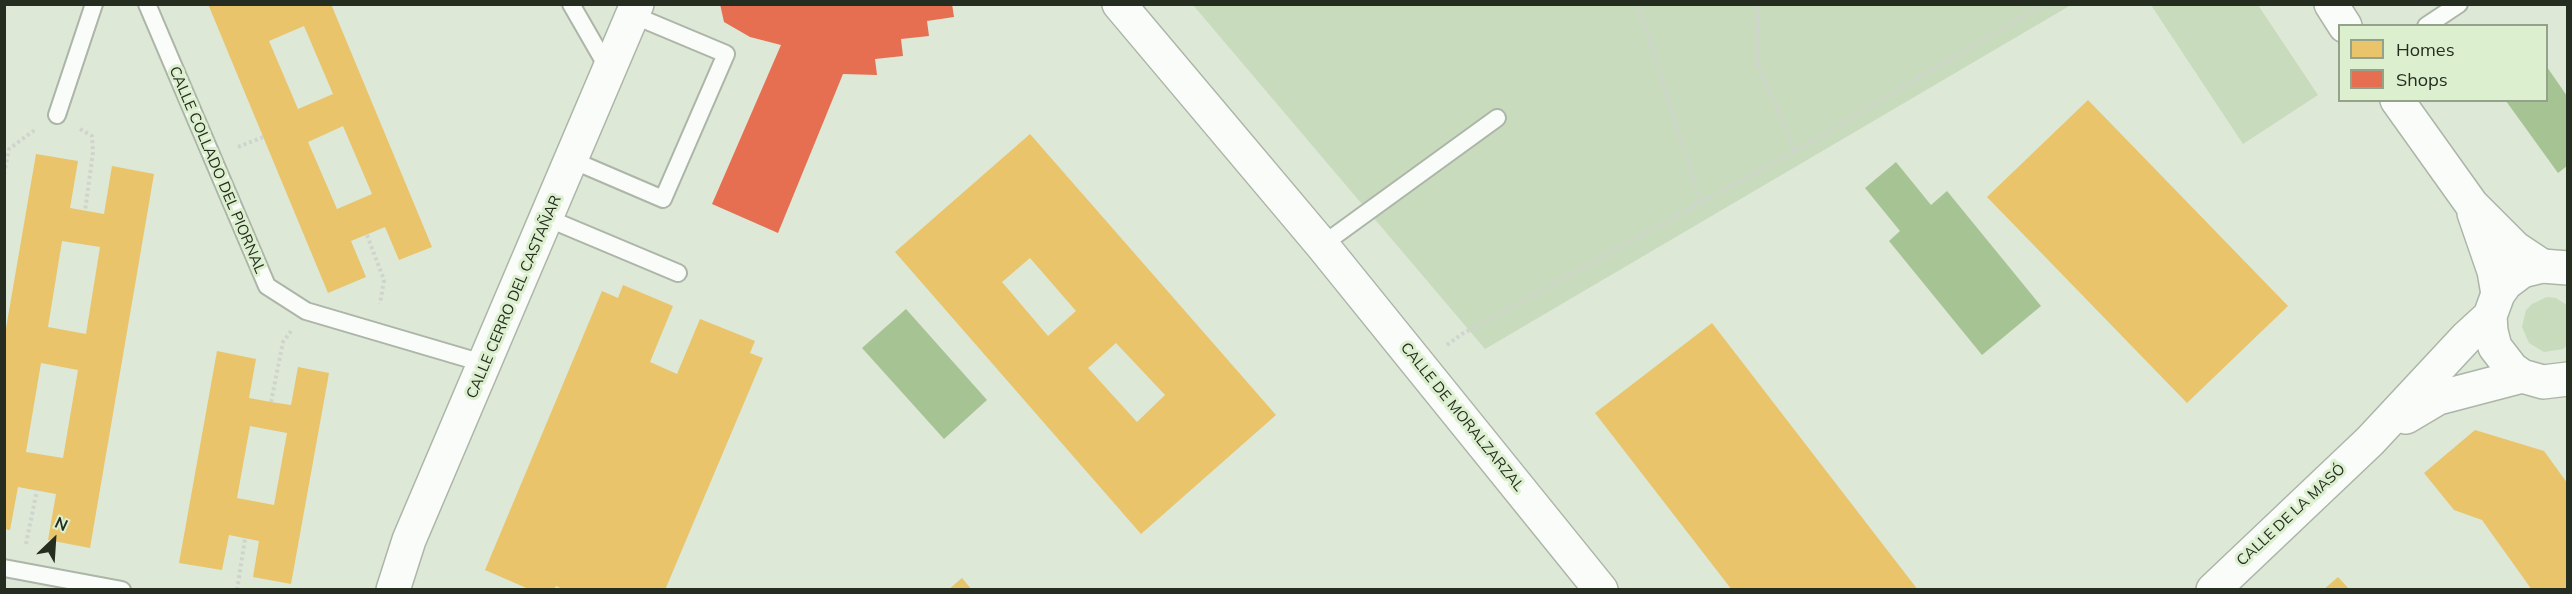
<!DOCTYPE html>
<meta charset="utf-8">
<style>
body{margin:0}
#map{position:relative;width:2572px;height:594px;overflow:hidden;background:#dde8d7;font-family:Mulish,sans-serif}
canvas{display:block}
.frame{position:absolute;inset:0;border:6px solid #252c20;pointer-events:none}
.legend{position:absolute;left:2338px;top:24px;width:210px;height:78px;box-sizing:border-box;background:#dcf0cf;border:2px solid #93a289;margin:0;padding:8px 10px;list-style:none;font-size:18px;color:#252c20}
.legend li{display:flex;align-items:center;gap:12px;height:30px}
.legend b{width:30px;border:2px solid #93a289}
.north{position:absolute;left:24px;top:510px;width:60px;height:60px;-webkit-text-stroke:4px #dcf0cf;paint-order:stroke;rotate:25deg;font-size:16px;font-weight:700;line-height:24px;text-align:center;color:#252c20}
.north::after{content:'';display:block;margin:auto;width:21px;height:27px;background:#252c20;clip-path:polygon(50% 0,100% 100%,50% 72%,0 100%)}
</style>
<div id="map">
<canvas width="2572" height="594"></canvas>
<div class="frame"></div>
<ul class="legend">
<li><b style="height:16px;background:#e9c46a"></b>Homes</li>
<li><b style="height:16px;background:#e76f51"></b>Shops</li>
</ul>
<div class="north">N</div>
</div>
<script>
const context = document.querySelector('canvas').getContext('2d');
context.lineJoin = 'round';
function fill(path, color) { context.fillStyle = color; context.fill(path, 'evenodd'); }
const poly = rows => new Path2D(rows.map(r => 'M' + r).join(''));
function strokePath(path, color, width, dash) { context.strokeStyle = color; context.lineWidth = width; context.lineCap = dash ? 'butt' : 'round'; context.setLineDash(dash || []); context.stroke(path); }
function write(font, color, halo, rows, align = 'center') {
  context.font = font + ' Mulish,sans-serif'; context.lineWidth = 6; context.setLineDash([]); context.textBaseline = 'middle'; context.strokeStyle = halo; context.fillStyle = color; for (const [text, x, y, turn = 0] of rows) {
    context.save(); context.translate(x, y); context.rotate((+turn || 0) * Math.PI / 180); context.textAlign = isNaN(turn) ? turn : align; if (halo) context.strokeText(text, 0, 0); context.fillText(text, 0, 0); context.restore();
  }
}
fill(poly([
 [1193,5,2071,5,1485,349],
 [2151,5,2258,5,2318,95,2243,144],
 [2547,297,2556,298,2567,305,2567,345,2563,349,2544,352,2529,343,2522,327,2526,310,2532,304]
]), '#c8dbbd');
fill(poly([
 [2547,67,2567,96,2567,166,2558,173,2506,101,2546,100],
 [1896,162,1931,205,1947,191,2041,306,1982,355,1889,241,1900,231,1865,188],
 [906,309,987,400,944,439,862,348]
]), '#a6c393');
fill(poly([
 [208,4,331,4,432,247,399,260,385,227,351,241,366,277,328,293],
 [304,26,333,94,298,109,269,41],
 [343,126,372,194,337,209,308,142],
 [2088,100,2288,306,2187,403,1987,197],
 [1030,134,1276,415,1141,534,895,252],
 [1030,258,1076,311,1048,336,1002,282],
 [1116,343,1165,395,1137,422,1088,368],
 [36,154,78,161,70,208,104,214,112,166,154,174,90,548,48,540,56,494,18,487,10,530,4,529,4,340],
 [62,241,100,247,86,334,48,327],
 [41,363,78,370,63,458,26,452],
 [623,285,673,306,650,362,677,374,700,319,755,341,750,353,763,358,665,590,565,590,556,586,554,590,531,590,485,570,602,291,618,298],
 [1712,323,1918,590,1732,590,1595,413],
 [217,351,256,359,249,398,271,402,291,405,298,367,329,373,291,584,253,577,259,541,229,535,222,570,179,563],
 [250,426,287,433,274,505,237,498],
 [2475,430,2544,451,2568,484,2568,590,2532,590,2482,520,2454,510,2424,473],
 [2338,577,2350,590,2323,590],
 [962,578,972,590,948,590]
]), '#e9c46a');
fill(poly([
 [720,4,952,4,954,17,927,21,929,36,901,39,903,56,875,59,877,75,843,74,778,233,712,204,781,45,750,37,724,22]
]), '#e76f51');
const service = poly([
 [147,4,267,286,306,311,486,364],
 [571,4,609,70],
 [2426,26,2459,4],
 [57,115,94,4],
 [572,160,663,199,726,54,633,15],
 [547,218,678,273],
 [1322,245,1497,118],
 [4,568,122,590]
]);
const minor = poly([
 [1119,4,1322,245,1601,590],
 [2331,4,2345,26],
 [2397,100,2472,205,2515,248,2542,266],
 [2474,213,2494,271,2498,294],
 [393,590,409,540,637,4]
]);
const tertiary = poly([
 [2568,268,2542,266,2522,271,2506,283,2498,294,2490,316,2491,331,2495,347,2512,369,2522,376,2543,382,2568,379],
 [2406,417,2438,398,2522,376],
 [2213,590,2370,441,2466,338,2490,316]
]);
strokePath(service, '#acb5a7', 20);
strokePath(minor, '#acb5a7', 36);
strokePath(tertiary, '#acb5a7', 36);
strokePath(poly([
 [1638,4,1701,204],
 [1758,4,1758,65,1795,151],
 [80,129,92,136,93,152,85,211],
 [238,147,263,137],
 [4,174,9,149,36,129],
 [367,235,384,280,380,304],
 [1447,345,1462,334,1795,151,2044,4],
 [271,402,283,342,291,331],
 [26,544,37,490],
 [237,590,245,539]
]), '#d0d4ce', 4, [3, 3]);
strokePath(service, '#fafcf9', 16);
strokePath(minor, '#fafcf9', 33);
strokePath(tertiary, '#fafcf9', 33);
write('15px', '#252c20', '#dcf0cf', [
 ["CALLE COLLADO DEL PIORNAL",217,170,67],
 ["CALLE CERRO DEL CASTAÑAR",514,297,-67],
 ["CALLE DE MORALZARZAL",1462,417,51],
 ["CALLE DE LA MASÓ",2291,515,-43]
]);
</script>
